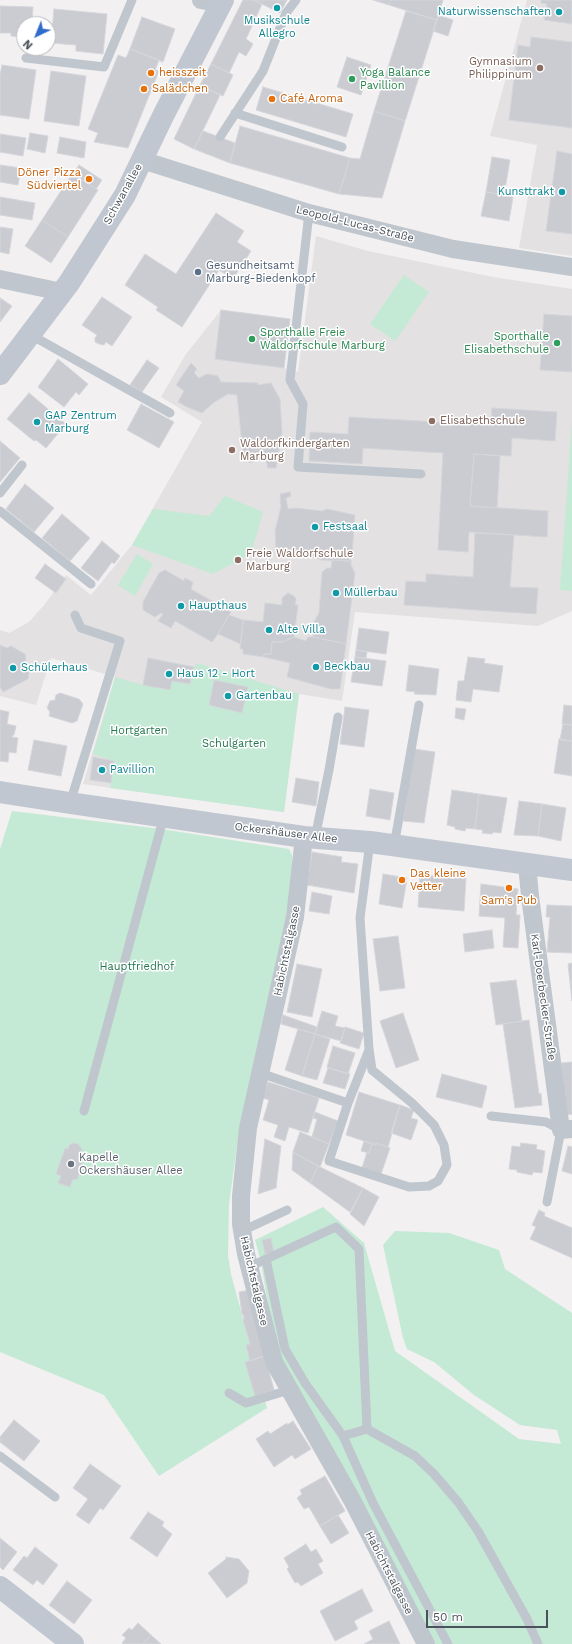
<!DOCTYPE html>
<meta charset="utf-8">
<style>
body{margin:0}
#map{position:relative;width:572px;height:1644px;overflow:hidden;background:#f2f0f0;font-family:"Work Sans",sans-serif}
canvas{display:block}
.north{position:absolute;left:16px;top:16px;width:40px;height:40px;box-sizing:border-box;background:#fff;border:1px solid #b7babd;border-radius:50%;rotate:223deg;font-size:11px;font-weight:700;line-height:16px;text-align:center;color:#4a525b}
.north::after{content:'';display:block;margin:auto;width:14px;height:18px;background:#2f6bcd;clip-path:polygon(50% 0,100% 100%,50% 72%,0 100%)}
.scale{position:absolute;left:426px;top:1610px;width:122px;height:18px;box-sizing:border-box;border:2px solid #4a525b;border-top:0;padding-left:5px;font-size:12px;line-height:14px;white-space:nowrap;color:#4a525b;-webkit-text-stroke:3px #fff;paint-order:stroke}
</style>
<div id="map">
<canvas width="572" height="1644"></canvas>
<div class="north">N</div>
<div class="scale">50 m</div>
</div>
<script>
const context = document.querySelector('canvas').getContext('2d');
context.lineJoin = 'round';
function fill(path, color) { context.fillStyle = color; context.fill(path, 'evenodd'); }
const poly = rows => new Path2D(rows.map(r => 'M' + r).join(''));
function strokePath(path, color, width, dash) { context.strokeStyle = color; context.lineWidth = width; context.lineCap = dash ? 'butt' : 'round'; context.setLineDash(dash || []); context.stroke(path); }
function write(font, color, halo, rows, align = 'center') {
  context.font = font + ' "Work Sans",sans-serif'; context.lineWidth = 3; context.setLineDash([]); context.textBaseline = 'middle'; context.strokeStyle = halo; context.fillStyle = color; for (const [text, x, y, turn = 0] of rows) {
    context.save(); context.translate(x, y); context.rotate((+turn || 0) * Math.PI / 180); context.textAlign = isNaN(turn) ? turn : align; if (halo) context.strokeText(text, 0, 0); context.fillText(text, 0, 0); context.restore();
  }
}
fill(poly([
 [527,0,572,0,572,256,519,248,537,145,490,136],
 [316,236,368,251,493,277,572,289,572,611,538,626,355,612,342,701,299,694,284,812,83,784,115,677,51,658,36,705,0,696,0,630,9,633,29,622,45,604,66,575,91,595,132,545,202,422,161,397,186,354,221,310,290,319,284,368,298,372]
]), '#e3e1e1');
fill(poly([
 [404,275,429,292,395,341,370,324],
 [572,419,572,591,560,590],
 [225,496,263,512,251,554,213,574,132,545,153,509,209,516],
 [137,554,153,564,135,596,118,585],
 [197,663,299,694,284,812,110,788,114,761,93,754,115,677,143,685,170,690,172,681,190,684,194,667],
 [12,811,161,829,289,849,292,855,294,884,240,1125,229,1204,228,1256,231,1274,267,1408,159,1476,104,1395,0,1352,0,849],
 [323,1207,364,1243,395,1351,519,1439,561,1444,557,1430,520,1425,474,1395,434,1362,407,1349,403,1338,383,1245,395,1231,449,1233,499,1250,505,1269,572,1313,572,1644,435,1644,348,1476,277,1359,261,1262,255,1240]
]), '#c4ead5');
const building = poly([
 [243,0,254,0,262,4,246,39,253,44,246,56,239,52,229,73,211,64,243,0],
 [254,0,287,0,280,13,254,0],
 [373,0,391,0,389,5,373,0],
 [391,0,443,0,437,20,389,5,391,0],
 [541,0,572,0,572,24,544,20,547,4,541,3,541,0],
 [0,6,33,7,32,24,24,24,23,37,11,36,11,33,0,33,0,6],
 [54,9,107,14,103,54,76,51,76,45,51,43,54,9],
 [406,11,437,20,405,121,374,111,406,11],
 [438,15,453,20,448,36,433,31,438,15],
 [142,17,175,29,163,62,130,49,142,17],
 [531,37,572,42,572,128,509,120,518,45,530,47,531,37],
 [130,49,159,60,155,70,159,71,128,148,94,142,98,133,88,129,118,55,126,58,130,49],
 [347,57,371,65,361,95,337,87,347,57],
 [211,64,233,75,223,96,200,85,211,64],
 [2,65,36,70,29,119,0,115,0,75,2,65],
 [51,71,86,76,79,126,44,121,51,71],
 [200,85,220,95,194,149,174,139,200,85],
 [263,87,353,114,346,137,256,110,263,87],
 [374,111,405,121,382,198,339,194,350,158,360,159,374,111],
 [240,126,350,158,339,194,230,163,240,126],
 [203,131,235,143,230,163,194,149,203,131],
 [30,133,48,136,45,153,27,149,30,133],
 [0,134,26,138,23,156,0,152,0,134],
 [60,137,86,142,84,158,57,153,60,137],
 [557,151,572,154,572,234,546,231,557,151],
 [492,157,510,160,504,195,486,192,492,157],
 [0,165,21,168,18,185,0,182,0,165],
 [79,165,102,180,96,189,73,174,79,165],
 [72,174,98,190,68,237,42,220,72,174],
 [486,192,513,197,509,221,481,216,486,192],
 [0,197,35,203,32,220,0,215,0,197],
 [216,213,244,231,237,242,251,251,233,279,219,270,182,327,156,310,158,307,125,285,145,254,176,274,216,213],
 [42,220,68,237,51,263,25,246,42,220],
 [0,227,13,229,9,254,0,252,0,227],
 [102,297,132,317,112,346,106,342,104,345,99,344,95,342,95,338,97,335,82,325,102,297],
 [0,298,12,306,0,322,0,298],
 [221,310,290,319,284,368,215,359,221,310],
 [544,314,572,316,572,372,540,370,544,314],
 [58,359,88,384,79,395,76,392,64,407,38,387,58,359],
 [147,360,159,368,142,392,130,385,147,360],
 [191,363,197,369,194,373,199,378,207,374,218,376,221,382,258,383,258,385,271,383,280,399,282,433,276,468,268,468,265,457,250,463,243,454,237,395,228,394,213,403,202,413,187,407,178,402,184,391,176,385,191,363],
 [29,393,66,424,46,448,36,440,34,441,7,419,29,393],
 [141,404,174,422,159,448,127,430,141,404],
 [492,408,557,412,555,441,512,438,511,456,474,454,470,506,548,511,547,537,469,532,468,552,438,550,443,453,363,448,362,464,309,461,310,432,348,434,349,417,491,425,492,408],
 [0,441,20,458,0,482,0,441],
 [474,454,500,456,497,508,470,506,474,454],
 [25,484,54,508,34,532,6,509,25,484],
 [290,492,291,496,286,498,288,509,296,508,322,511,327,509,355,515,352,554,349,561,321,560,314,557,290,554,283,551,282,554,276,552,275,531,281,507,280,494,290,492],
 [62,514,90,538,70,561,42,538,62,514],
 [475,533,514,535,510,587,538,588,536,614,404,605,406,581,426,582,426,574,473,577,475,533],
 [102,541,120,556,114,564,112,562,98,581,81,568,102,541],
 [350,559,351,560,351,565,355,573,346,644,313,637,313,624,319,613,322,572,327,568,331,568,332,560,349,561,350,559],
 [45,564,66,579,56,593,35,578,45,564],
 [165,570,184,581,185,578,193,582,191,589,231,612,218,634,212,642,175,621,171,628,158,621,163,614,161,613,155,617,143,610,143,602,159,573,165,570],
 [288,593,294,596,296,599,295,605,298,605,294,637,282,642,272,642,271,654,264,654,264,657,243,654,243,649,240,649,243,620,263,622,265,603,282,605,282,598,288,593],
 [229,615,243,620,241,644,218,634,229,615],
 [359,628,389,632,386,654,356,650,359,628],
 [294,637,306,641,308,637,313,637,346,644,340,689,331,689,287,677,290,663,264,657,264,654,271,654,272,642,282,642,294,637],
 [0,645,7,648,11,646,25,654,26,660,24,664,29,672,28,679,3,692,0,687,0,645],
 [356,650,367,652,366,658,355,657,356,650],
 [355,657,386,661,382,686,351,682,355,657],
 [468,657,485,659,484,663,503,666,499,692,473,689,471,702,456,700,458,681,464,681,468,657],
 [148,658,194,667,190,684,172,681,170,690,143,685,148,658],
 [409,665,439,669,436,695,414,694,415,692,406,691,409,665],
 [214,680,248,687,242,713,209,705,214,680],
 [60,693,79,699,83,704,77,721,72,723,49,716,50,712,47,708,50,701,55,700,56,695,60,693],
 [564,705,572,706,572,725,562,724,564,705],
 [345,707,369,710,364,747,340,744,345,707],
 [456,708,466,709,464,720,455,718,456,708],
 [0,710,9,712,7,724,16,726,14,735,13,735,12,737,18,738,16,753,9,752,8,762,0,761,0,710],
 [563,724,572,725,572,741,560,740,563,724],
 [559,739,572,741,572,776,554,773,559,739],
 [34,740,67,746,61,776,28,770,34,740],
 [414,749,435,752,424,823,403,821,414,749],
 [93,757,114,761,111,783,90,780,93,757],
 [296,778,319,782,316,806,292,802,296,778],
 [370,789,394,793,390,820,366,816,370,789],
 [452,790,479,794,475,829,466,828,465,831,455,829,455,827,447,825,452,790],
 [479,794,507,798,501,833,493,832,492,834,482,833,483,830,475,829,479,794],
 [519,801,542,804,538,836,514,835,519,801],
 [542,804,566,808,561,841,538,836,542,804],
 [312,852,342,857,341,862,358,864,354,893,307,885,312,852],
 [383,874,407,878,402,908,379,904,383,874],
 [420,875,466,878,464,911,418,907,420,875],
 [481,884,518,889,516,915,520,915,518,948,503,947,505,918,479,916,481,884],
 [312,892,332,896,329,914,309,911,312,892],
 [547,905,572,906,572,953,547,952,550,917,546,917,547,905],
 [492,930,494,948,465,952,463,934,492,930],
 [398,936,405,988,380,991,373,939,398,936],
 [572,963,572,1001,568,964,572,963],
 [297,964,322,969,312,1017,287,1012,297,964],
 [516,980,522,1021,496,1025,490,983,516,980],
 [322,1011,338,1016,335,1026,345,1028,341,1041,315,1034,322,1011],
 [403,1013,419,1060,396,1068,380,1021,403,1013],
 [283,1015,317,1027,315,1034,281,1024,283,1015],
 [529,1020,539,1094,541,1093,542,1105,515,1108,503,1024,529,1020],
 [345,1027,364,1033,359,1049,340,1043,345,1027],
 [298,1029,315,1034,302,1076,285,1070,298,1029],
 [315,1034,330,1039,317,1080,302,1076,315,1034],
 [333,1046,355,1053,348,1074,327,1067,333,1046],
 [572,1062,572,1114,567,1115,561,1063,572,1062],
 [328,1068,350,1074,345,1089,323,1083,328,1068],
 [442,1074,487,1086,482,1108,436,1097,442,1074],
 [268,1082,319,1098,308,1133,289,1127,285,1141,274,1137,278,1125,263,1120,269,1100,263,1098,268,1082],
 [359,1092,400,1105,388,1147,376,1143,376,1145,346,1135,359,1092],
 [400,1105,414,1110,411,1118,418,1120,411,1140,391,1133,400,1105],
 [315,1112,338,1121,329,1144,312,1137,317,1119,313,1118,315,1112],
 [300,1132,329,1144,320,1167,293,1152,300,1132],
 [265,1139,281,1146,276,1188,258,1194,265,1139],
 [364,1141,372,1144,369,1153,361,1151,364,1141],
 [73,1143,78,1144,82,1149,81,1153,85,1154,77,1180,73,1179,70,1187,58,1183,61,1176,56,1174,65,1148,68,1149,69,1145,73,1143],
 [376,1143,390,1148,381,1174,362,1168,367,1152,369,1153,372,1144,376,1145,376,1143],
 [521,1143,537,1145,536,1149,545,1151,542,1173,533,1172,532,1175,517,1172,517,1170,509,1169,512,1146,520,1147,521,1143],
 [568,1146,572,1147,572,1174,562,1171,568,1146],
 [293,1152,318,1166,310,1183,292,1170,293,1152],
 [318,1166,363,1188,350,1212,310,1183,318,1166],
 [363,1188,379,1197,364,1226,350,1214,363,1188],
 [539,1210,545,1213,544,1216,572,1228,572,1258,530,1239,536,1227,532,1225,539,1210],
 [271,1238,274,1252,265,1254,262,1240,271,1238],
 [250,1290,265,1356,250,1361,246,1345,250,1344,243,1320,244,1319,243,1314,242,1315,239,1292,250,1290],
 [265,1356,274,1390,255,1396,245,1362,265,1356],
 [14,1420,40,1441,24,1461,0,1442,0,1437,14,1420],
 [293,1421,311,1449,295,1459,292,1455,274,1467,256,1439,268,1431,270,1434,287,1423,287,1425,293,1421],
 [90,1464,121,1486,103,1510,100,1508,89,1524,76,1515,88,1499,73,1488,90,1464],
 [325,1476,345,1511,320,1526,309,1507,304,1509,297,1498,302,1494,300,1490,325,1476],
 [148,1512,164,1522,162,1526,172,1534,157,1557,130,1538,148,1512],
 [338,1515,349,1533,331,1544,320,1526,338,1515],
 [0,1538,17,1552,3,1570,0,1567,0,1538],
 [306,1544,311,1552,316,1549,323,1561,318,1564,323,1573,301,1586,298,1582,295,1583,287,1569,289,1567,284,1558,306,1544],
 [35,1547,58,1565,43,1585,37,1580,33,1585,13,1570,24,1556,27,1558,35,1547],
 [226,1557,239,1559,249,1571,247,1583,227,1598,208,1573,226,1559,226,1557],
 [67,1581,92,1600,74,1624,49,1605,67,1581],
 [362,1589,373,1611,354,1621,358,1629,335,1641,320,1611,362,1589],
 [389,1621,400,1644,364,1644,373,1639,369,1631,389,1621],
 [138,1623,151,1635,143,1644,124,1644,122,1643,126,1638,122,1635,129,1628,132,1630,138,1623],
 [151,1635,161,1644,143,1644,151,1635]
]);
fill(building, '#cbccd2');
strokePath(building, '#d5d6db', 1);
strokePath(poly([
 [26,58,104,67,132,0],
 [235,113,342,147],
 [220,137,263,71,286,13,296,0],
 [309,213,290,380,303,404,298,467,421,474],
 [31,335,170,413],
 [0,493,22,465],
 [0,511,91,584],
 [70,803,120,641,81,628,75,615],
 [315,838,329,770,338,717],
 [394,846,419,705],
 [260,1073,348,1103,329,1161,409,1187,429,1186,438,1181,447,1165,444,1145,434,1125,412,1103,372,1070,369,1049,360,918,370,842],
 [348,1103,369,1050],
 [84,1111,164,816],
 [491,1116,546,1122,561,1130,547,1202],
 [242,1231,287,1210],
 [266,1259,285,1349,305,1383,343,1436,373,1503,448,1644],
 [249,1267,336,1227,359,1249,367,1429],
 [229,1393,246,1403,289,1390],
 [343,1436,367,1429,415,1456,434,1474,458,1502,478,1531,527,1619,538,1644],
 [0,1456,55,1497]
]), '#c0c6cd', 9);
strokePath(poly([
 [201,0,221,4],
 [142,160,309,213,453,249,572,267],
 [0,279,62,292],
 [304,837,295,917,248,1128,241,1196,241,1224,246,1254,274,1362,352,1500,426,1644],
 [527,864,530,896,561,1130,572,1129]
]), '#c0c6cd', 18);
strokePath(poly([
 [0,374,69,283,125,195,163,116,223,0],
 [0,792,70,803,304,837,370,842,572,870],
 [0,1587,73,1644]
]), '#c0c7d1', 22);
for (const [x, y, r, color] of [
 [277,8,4,"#0f9aa8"],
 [559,12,4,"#0f9aa8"],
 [540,68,4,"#8d6e63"],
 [151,73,4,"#e8710a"],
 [352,79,4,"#2e9e5b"],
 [144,89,4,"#e8710a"],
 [272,99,4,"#e8710a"],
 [89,179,4,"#e8710a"],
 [562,192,4,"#0f9aa8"],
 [198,272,4,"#5c6f8a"],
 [252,339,4,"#2e9e5b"],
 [557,343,4,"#2e9e5b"],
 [432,421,4,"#8d6e63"],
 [37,422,4,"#0f9aa8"],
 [232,450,4,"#8d6e63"],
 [315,527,4,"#0f9aa8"],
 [238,560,4,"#8d6e63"],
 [336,593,4,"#0f9aa8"],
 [181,606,4,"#0f9aa8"],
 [269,630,4,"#0f9aa8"],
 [316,667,4,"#0f9aa8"],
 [13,668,4,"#0f9aa8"],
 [169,674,4,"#0f9aa8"],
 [228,696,4,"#0f9aa8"],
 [102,770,4,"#0f9aa8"],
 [402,880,4,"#e8710a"],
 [509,888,4,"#e8710a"],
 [71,1164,4,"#6b7280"]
]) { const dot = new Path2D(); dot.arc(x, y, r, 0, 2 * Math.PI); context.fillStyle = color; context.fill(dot); strokePath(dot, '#fff', 1.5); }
write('11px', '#0d838f', '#fff', [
 ["Naturwissenschaften",551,12,"right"],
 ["Musikschule",277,21,"center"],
 ["Allegro",277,34,"center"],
 ["Kunsttrakt",554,192,"right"],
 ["GAP Zentrum",45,416],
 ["Marburg",45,429],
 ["Festsaal",323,527],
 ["Müllerbau",344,593],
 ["Haupthaus",189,606],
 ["Alte Villa",277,630],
 ["Beckbau",324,667],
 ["Schülerhaus",21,668],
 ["Haus 12 - Hort",177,674],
 ["Gartenbau",236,696],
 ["Pavillion",110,770]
], 'left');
write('11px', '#785e54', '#fff', [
 ["Gymnasium",532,62,"right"],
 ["Philippinum",532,75,"right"],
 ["Elisabethschule",440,421],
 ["Waldorfkindergarten",240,444],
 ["Marburg",240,457],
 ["Freie Waldorfschule",246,554],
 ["Marburg",246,567]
], 'left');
write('11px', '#c56008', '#fff', [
 ["heisszeit",159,73],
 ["Salädchen",152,89],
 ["Café Aroma",280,99],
 ["Döner Pizza",81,173,"right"],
 ["Südviertel",81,186,"right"],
 ["Das kleine",410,874],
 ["Vetter",410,887],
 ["Sam's Pub",509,901,"center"]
], 'left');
write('11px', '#27864d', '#fff', [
 ["Yoga Balance",360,73],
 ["Pavillion",360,86],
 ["Sporthalle Freie",260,333],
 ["Waldorfschule Marburg",260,346],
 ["Sporthalle",549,337,"right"],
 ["Elisabethschule",549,350,"right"]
], 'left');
write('11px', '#4a525b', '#fff', [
 ["Schwanallee",123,194,-61],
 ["Leopold-Lucas-Straße",355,224,14],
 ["Ockershäuser Allee",286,833,7],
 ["Habichtstalgasse",287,951,-78],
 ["Karl-Doerbecker-Straße",543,997,82],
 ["Habichtstalgasse",254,1281,77],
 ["Habichtstalgasse",389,1573,63]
]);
write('11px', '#4e5e75', '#fff', [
 ["Gesundheitsamt",206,266],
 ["Marburg-Biedenkopf",206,279]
], 'left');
write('11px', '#237550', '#fff', [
 ["Hortgarten",139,731],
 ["Schulgarten",234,744],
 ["Hauptfriedhof",137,967]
]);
write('11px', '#5b616d', '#fff', [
 ["Kapelle",79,1158],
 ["Ockershäuser Allee",79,1171]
], 'left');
</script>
